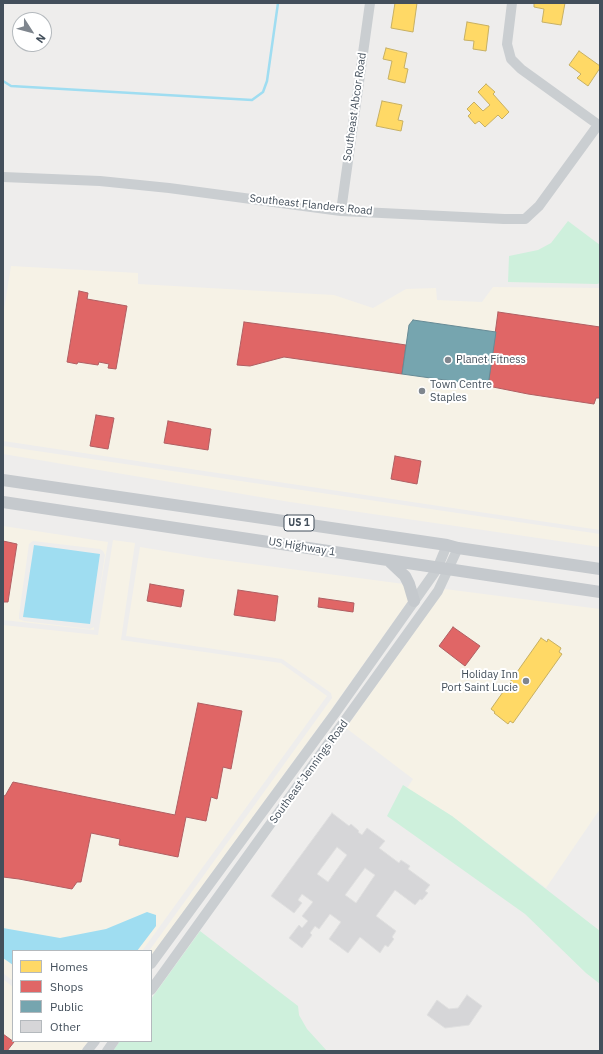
<!DOCTYPE html>
<style>
body{margin:0}
#map{position:relative;width:603px;height:1054px;overflow:hidden;background:#eeedec;font-family:"IBM Plex Sans",sans-serif}
canvas{display:block}
.frame{position:absolute;inset:0;border:4px solid #434f5b;pointer-events:none}
.legend{position:absolute;left:12px;top:950px;width:140px;height:92px;box-sizing:border-box;background:#fff;border:1px solid #b4b9bd;margin:0;padding:5px 7px;list-style:none;font-size:12px;color:#434f5b}
.legend li{display:flex;align-items:center;gap:8px;height:20px}
.legend b{width:20px;border:1px solid #b4b9bd}
.north{position:absolute;left:12px;top:12px;width:40px;height:40px;box-sizing:border-box;background:#fff;border:1px solid #b4b9bd;border-radius:50%;rotate:126deg;font-size:11px;font-weight:700;line-height:16px;text-align:center;color:#434f5b}
.north::after{content:'';display:block;margin:auto;width:14px;height:18px;background:#7f868e;clip-path:polygon(50% 0,100% 100%,50% 72%,0 100%)}
</style>
<div id="map">
<canvas width="603" height="1054"></canvas>
<div class="frame"></div>
<ul class="legend">
<li><b style="height:11px;background:#ffd966"></b>Homes</li>
<li><b style="height:11px;background:#e06666"></b>Shops</li>
<li><b style="height:11px;background:#76a5af"></b>Public</li>
<li><b style="height:11px;background:#d6d6d8"></b>Other</li>
</ul>
<div class="north">N</div>
</div>
<script>
const context = document.querySelector('canvas').getContext('2d');
context.lineJoin = 'round';
function fill(path, color) { context.fillStyle = color; context.fill(path, 'evenodd'); }
const poly = rows => new Path2D(rows.map(r => 'M' + r).join(''));
function strokePath(path, color, width, dash) { context.strokeStyle = color; context.lineWidth = width; context.lineCap = dash ? 'butt' : 'round'; context.setLineDash(dash || []); context.stroke(path); }
function write(font, color, halo, rows, align = 'center') {
  context.font = font + ' "IBM Plex Sans",sans-serif'; context.lineWidth = 4; context.setLineDash([]); context.textBaseline = 'middle'; context.strokeStyle = halo; context.fillStyle = color; for (const [text, x, y, turn = 0] of rows) {
    context.save(); context.translate(x, y); context.rotate((+turn || 0) * Math.PI / 180); context.textAlign = isNaN(turn) ? turn : align; if (halo) context.strokeText(text, 0, 0); context.fillText(text, 0, 0); context.restore();
  }
}
fill(poly([
 [11,266,138,273,138,284,334,295,373,308,406,289,436,288,437,300,482,302,493,287,600,288,600,530,3,441,3,316],
 [3,446,600,534,600,547,290,502,3,454],
 [3,526,108,542,97,608,105,555,103,551,100,549,33,541,29,544,19,615,19,619,24,621,90,629,94,627,94,630,3,620],
 [113,540,135,543,121,640,281,663,327,696,142,951,13,951,13,981,3,973,3,625,98,635],
 [140,547,207,558,404,584,409,600,328,714,151,956,151,951,149,951,332,698,331,693,282,659,126,636],
 [445,589,600,609,600,809,546,888,452,816,407,788,413,779,346,728],
 [3,979,13,987,13,1041,89,1041,81,1051,3,1051]
]), '#f6f2e6');
fill(poly([
 [568,221,600,245,600,283,597,284,508,282,509,256,538,250,551,243],
 [403,785,452,816,600,931,600,984,586,973,525,914,387,816],
 [200,931,298,1006,299,1015,307,1029,327,1051,113,1051,120,1041,151,1041,151,999]
]), '#cef0dc');
fill(poly([
 [34,545,100,554,90,624,23,617],
 [147,912,156,915,156,926,137,951,13,951,13,965,3,958,3,928,60,938,106,929]
]), '#9fddf1');
const homes = poly([
 [395,3,417,3,413,32,391,28,395,3],
 [534,3,565,3,561,25,542,22,544,9,534,7,534,3],
 [467,22,489,26,486,51,473,49,474,41,464,40,467,22],
 [386,48,407,53,404,68,408,69,405,83,388,79,392,61,383,59,386,48],
 [579,51,600,66,600,68,588,86,577,78,581,74,569,65,579,51],
 [486,84,495,92,493,94,509,112,502,119,498,115,485,127,479,121,475,124,468,116,471,113,467,109,474,102,483,111,490,105,478,92,486,84],
 [382,101,402,105,398,120,403,121,401,131,376,126,382,101],
 [541,638,547,642,548,639,561,648,559,652,562,654,513,723,510,721,508,724,494,713,495,712,491,709,541,638]
]);
fill(homes, '#ffd966');
strokePath(homes, '#c7b063', 1);
const shops = poly([
 [79,291,88,293,87,299,127,306,116,369,108,368,109,364,99,362,98,365,78,362,77,364,67,362,79,291],
 [498,312,600,327,600,398,596,398,594,404,528,394,488,386,498,312],
 [244,322,325,333,406,345,402,374,284,357,250,366,237,365,244,322],
 [96,415,114,418,108,449,90,446,96,415],
 [168,421,211,429,208,450,164,443,168,421],
 [395,456,421,461,417,484,391,479,395,456],
 [3,541,17,544,8,602,3,602,3,541],
 [150,584,184,590,181,607,147,601,150,584],
 [238,590,278,596,275,621,234,615,238,590],
 [319,598,354,603,353,612,318,607,319,598],
 [453,627,480,646,465,666,439,646,453,627],
 [198,703,242,711,231,769,223,767,217,799,211,797,206,821,186,817,178,857,119,845,120,839,91,833,81,882,77,882,72,889,19,879,3,877,3,795,5,796,13,782,175,815,198,703],
 [3,1034,14,1042,7,1051,3,1051,3,1034]
]);
fill(shops, '#e06666');
strokePath(shops, '#b15f63', 1);
const public = poly([
 [413,320,496,332,488,386,402,374,409,325,413,320]
]);
fill(public, '#76a5af');
strokePath(public, '#678b96', 1);
strokePath(poly([
 [3,81,11,86,252,100,263,92,267,81,278,3]
]), '#9fddf1', 2.5);
const building = poly([
 [332,813,349,826,351,824,359,831,358,832,362,835,367,828,385,841,379,848,399,863,401,860,410,866,408,869,430,885,425,891,428,893,422,900,420,899,415,905,395,890,376,916,396,931,392,937,394,939,388,947,385,945,380,953,360,937,348,953,329,939,341,922,330,914,319,929,315,926,310,933,312,935,302,948,289,938,299,925,302,928,308,921,302,916,313,902,302,894,298,900,302,903,294,913,271,896,332,813],
 [337,847,347,855,328,882,317,874,337,847],
 [365,868,375,875,356,903,345,895,365,868],
 [467,995,482,1006,469,1025,445,1028,427,1015,437,1000,449,1009,458,1008,467,995]
]);
fill(building, '#d6d6d8');
strokePath(building, '#dfdfdf', 1);
strokePath(poly([
 [512,3,507,44,511,59,521,69,600,126],
 [3,177,100,181,169,188,341,211,504,219,525,219,539,206,598,125],
 [341,211,370,3],
 [151,964,336,712,437,569,447,545],
 [151,990,438,591,458,548],
 [87,1051,95,1041],
 [107,1051,114,1041]
]), '#caced1', 10);
strokePath(poly([
 [3,480,447,545,458,548,600,569],
 [3,502,600,592],
 [388,560,405,576,409,584,414,601]
]), '#c5c9cd', 12);
for (const [x, y, r, color] of [
 [448,360,4,"#7f868e"],
 [422,391,4,"#7f868e"],
 [526,681,4,"#7f868e"]
]) { const dot = new Path2D(); dot.arc(x, y, r, 0, 2 * Math.PI); context.fillStyle = color; context.fill(dot); strokePath(dot, '#fff', 1.5); }
for (const [x, y, w] of [
 [299,523,30]
]) { const box = new Path2D(); box.roundRect(x - w / 2, y - 8, w, 16, 3); context.fillStyle = '#fff'; context.fill(box); strokePath(box, '#434f5b', 1); }
write('bold 10px', '#434f5b', null, [
 ["US 1",299,523]
]);
write('11px', '#434f5b', '#fff', [
 ["Southeast Abcor Road",355,107,-82],
 ["Southeast Flanders Road",311,205,6],
 ["US Highway 1",302,547,9],
 ["Southeast Jennings Road",309,772,-54]
]);
write('11px', '#434f5b', '#fff', [
 ["Planet Fitness",456,360],
 ["Town Centre",430,385],
 ["Staples",430,398],
 ["Holiday Inn",518,675,"right"],
 ["Port Saint Lucie",518,688,"right"]
], 'left');
</script>
